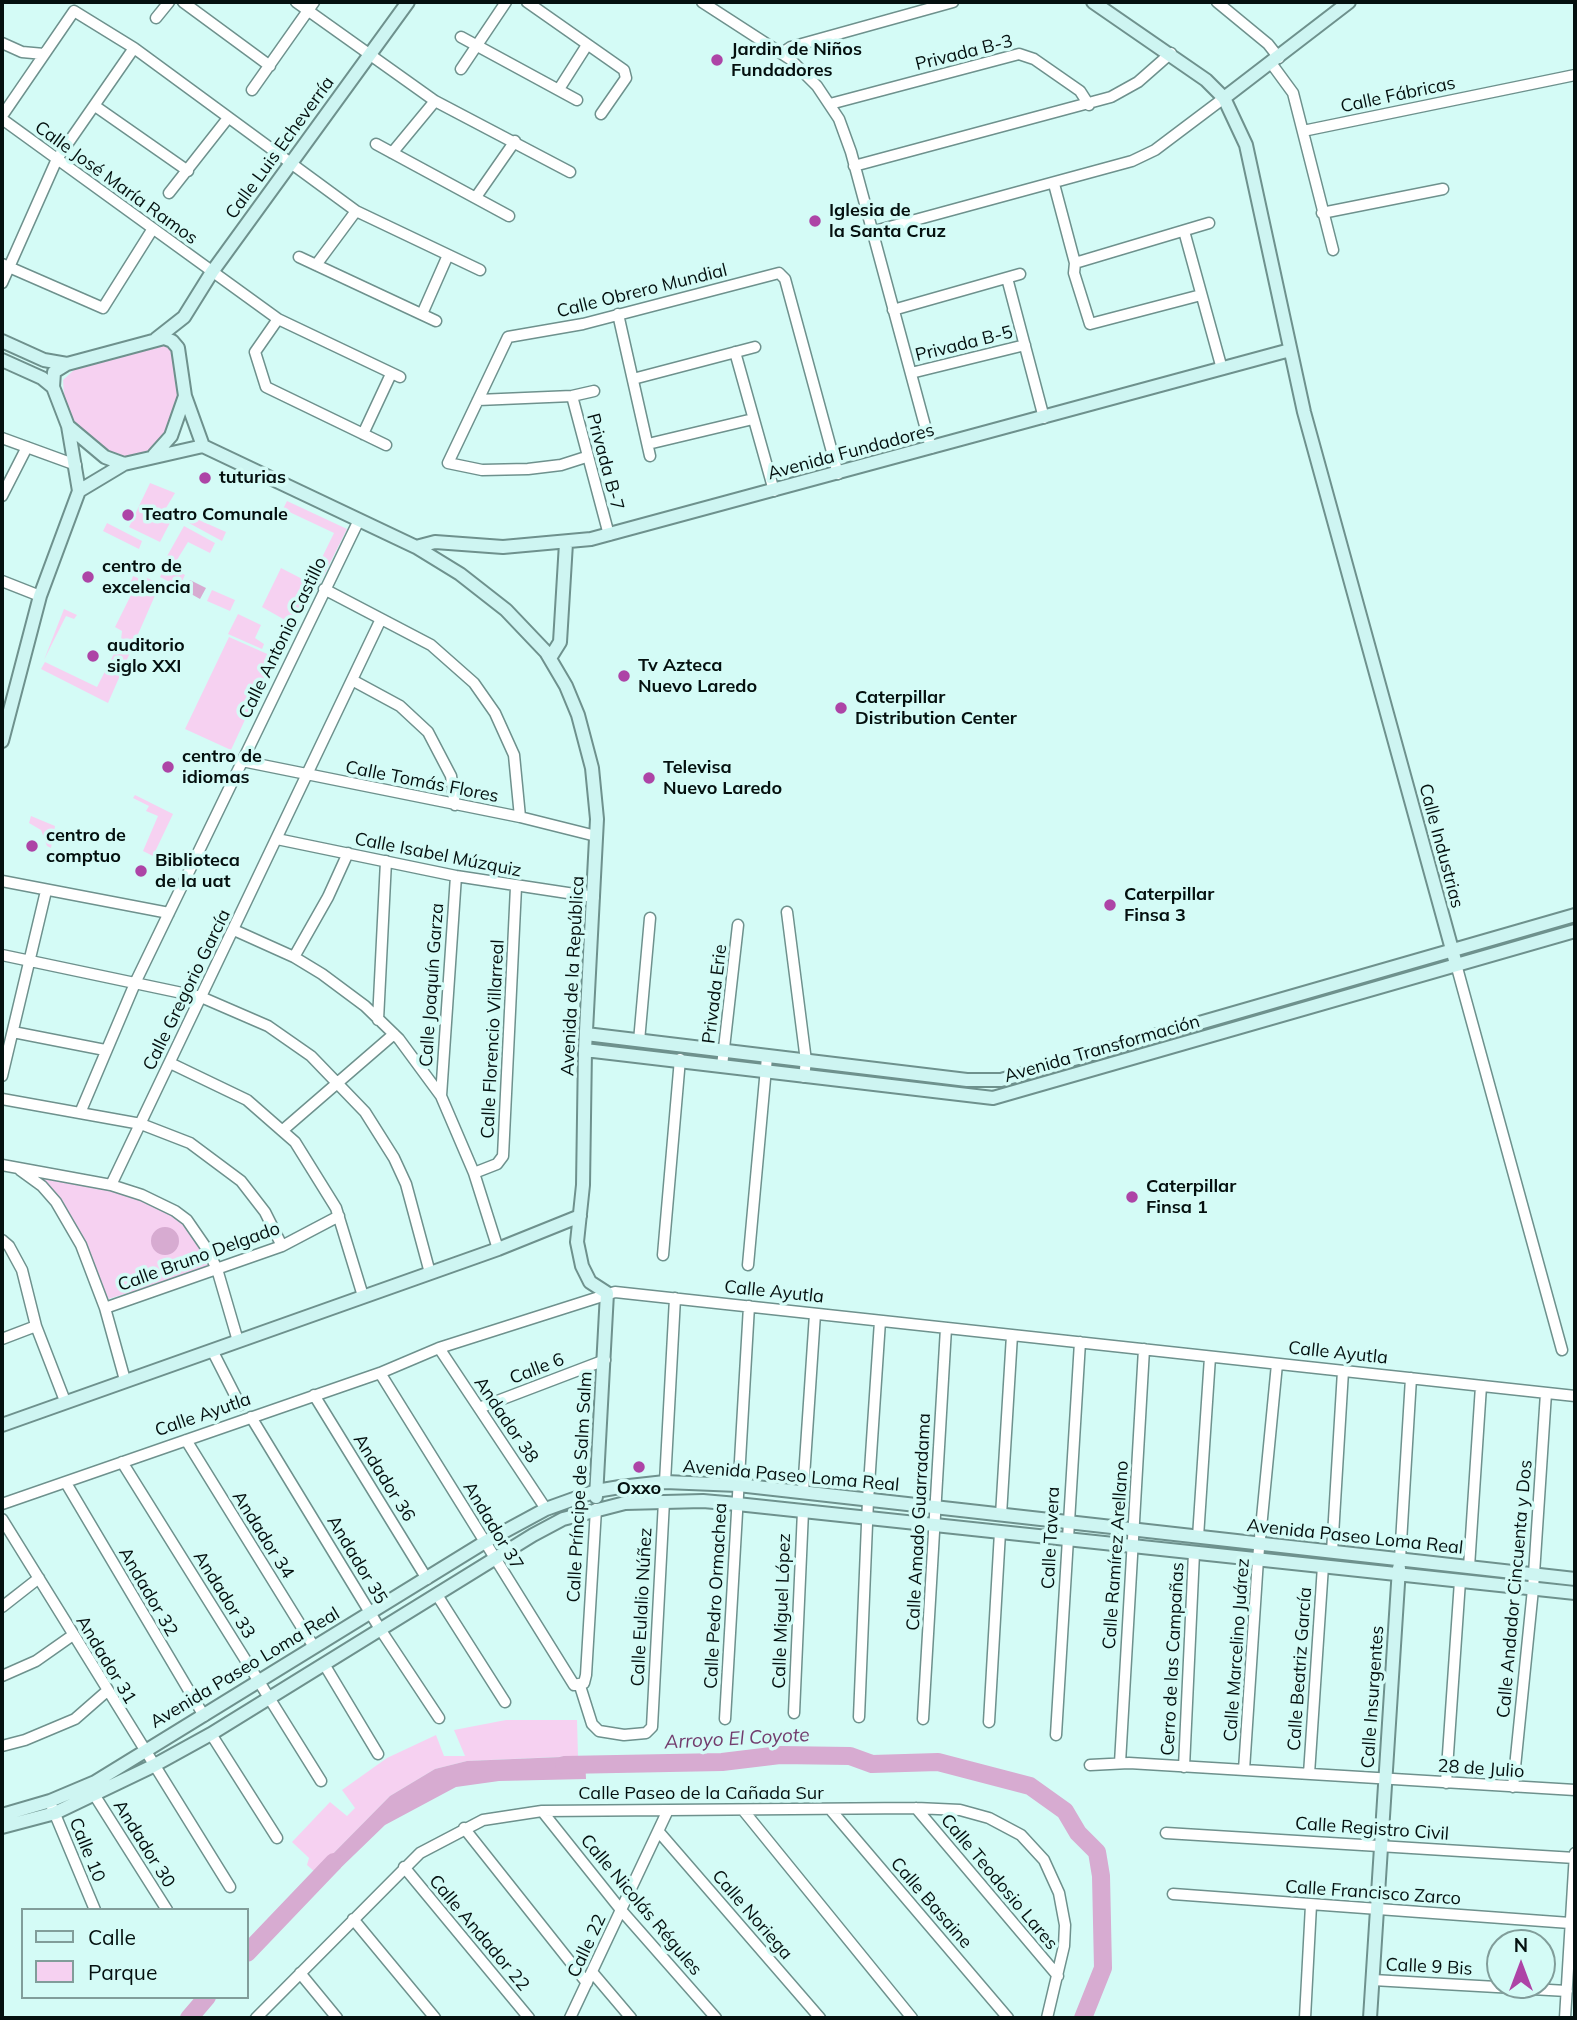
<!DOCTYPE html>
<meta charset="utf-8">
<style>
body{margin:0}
#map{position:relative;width:1577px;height:2020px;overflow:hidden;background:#d4fbf6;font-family:Mulish,sans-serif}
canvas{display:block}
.frame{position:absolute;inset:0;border:4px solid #04100f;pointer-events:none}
.legend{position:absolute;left:21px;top:1908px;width:228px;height:91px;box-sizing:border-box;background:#d4fbf6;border:2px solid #819d9a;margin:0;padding:9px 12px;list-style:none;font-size:21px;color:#04100f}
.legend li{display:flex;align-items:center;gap:14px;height:35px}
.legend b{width:35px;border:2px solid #819d9a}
.north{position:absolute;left:1486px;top:1929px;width:70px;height:70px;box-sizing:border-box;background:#d4fbf6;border:2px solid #819d9a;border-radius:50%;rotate:0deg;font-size:19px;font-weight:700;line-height:28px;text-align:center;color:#04100f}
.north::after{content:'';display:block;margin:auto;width:24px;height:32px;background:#ad44a6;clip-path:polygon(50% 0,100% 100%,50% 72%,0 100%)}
</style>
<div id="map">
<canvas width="1577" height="2020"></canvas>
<div class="frame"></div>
<ul class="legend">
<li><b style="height:9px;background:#cef5f2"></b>Calle</li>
<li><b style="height:19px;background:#f6d1f1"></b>Parque</li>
</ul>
<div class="north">N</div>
</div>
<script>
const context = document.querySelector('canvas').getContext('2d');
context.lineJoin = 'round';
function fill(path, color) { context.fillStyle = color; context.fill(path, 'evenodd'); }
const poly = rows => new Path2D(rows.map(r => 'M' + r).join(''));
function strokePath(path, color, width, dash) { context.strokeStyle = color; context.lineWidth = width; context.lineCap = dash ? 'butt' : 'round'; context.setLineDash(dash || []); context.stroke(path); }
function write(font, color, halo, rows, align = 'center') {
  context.font = font + ' Mulish,sans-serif'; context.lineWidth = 7; context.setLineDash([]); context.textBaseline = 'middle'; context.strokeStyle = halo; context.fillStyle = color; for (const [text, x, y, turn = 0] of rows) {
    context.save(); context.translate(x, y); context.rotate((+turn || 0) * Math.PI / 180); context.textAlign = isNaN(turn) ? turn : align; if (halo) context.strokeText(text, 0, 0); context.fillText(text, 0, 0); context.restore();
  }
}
fill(poly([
 [156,341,173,343,181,395,172,427,155,450,137,458,116,459,76,425,64,397,63,380,76,368],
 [150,483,175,493,163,513,173,517,160,542,129,527],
 [287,501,347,529,319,585,311,580,334,533,283,509],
 [190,516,226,532,222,541,187,522],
 [107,523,142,541,139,549,103,531],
 [184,526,215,543,210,553,188,542,175,563,166,558],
 [166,565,185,575,179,587,160,577],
 [281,568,312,584,292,624,262,607],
 [133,576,143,580,145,577,160,584,108,703,41,669,45,662,97,687,121,640,122,631,115,627,135,587,130,584],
 [212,590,235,600,230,611,207,601],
 [64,609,77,615,74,619,66,616,44,660],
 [238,614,261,625,255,638,264,644,262,649,228,634],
 [229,637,274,657,231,750,185,729],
 [135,795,173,814,153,856,143,851,158,816,146,811,149,806,133,798],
 [31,816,55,826,51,848,47,846,41,830,29,823],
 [23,1170,142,1195,181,1216,216,1267,108,1299,83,1240],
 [506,1720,577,1720,578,1756,467,1761,435,1769,390,1796,315,1872,307,1865,309,1858,292,1842,330,1802,347,1816,355,1808,342,1790,387,1758,436,1735,444,1756,465,1756,454,1730]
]), '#f6d1f1');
fill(poly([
 [190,580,206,588,200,599,184,590],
 '151 1241a14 14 0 1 1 28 0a14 14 0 1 1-28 0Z',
 [585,1756,586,1779,499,1781,456,1787,385,1825,324,1884,313,1874,390,1796,435,1769,467,1761]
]), '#d7abd1');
strokePath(poly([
 [564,1765,722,1762,780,1755,850,1756,872,1764,938,1762,1030,1786,1065,1811,1078,1833,1097,1852,1101,1876,1103,1968,1083,2018],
 [247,1953,334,1862],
 [189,2018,207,1997]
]), '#d7abd1', 18);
const street = poly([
 [183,2,270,66],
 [296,2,435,101,570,172],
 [527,2,624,70,626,78,601,114],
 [702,2,790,59,817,86,839,119,851,152,931,448],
 [1217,2,1268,44,1279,58],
 [156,18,169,2],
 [461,37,577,100],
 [2,43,22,52,44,54],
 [782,53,791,47,953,2],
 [1271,63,1293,93,1333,250],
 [461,69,506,2],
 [559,89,587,45],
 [252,90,314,2],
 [830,104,1019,54,1034,59,1080,91,1089,105],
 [95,106,188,171],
 [2,116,74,11,134,48,356,211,480,270],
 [2,119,278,319,400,377],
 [1303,131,1575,75],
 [376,144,509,216],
 [392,153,435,101],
 [854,166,1111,97,1138,82,1171,53],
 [1054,184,1075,263,1074,273,1090,324,1201,295],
 [169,193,228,118],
 [476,197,515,141],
 [1322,213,1443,189],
 [1184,231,1222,369],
 [871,232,1132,161,1155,150,1224,98],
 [299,257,436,321],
 [1075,263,1209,223],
 [2,264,103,308,152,230],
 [316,265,356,211],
 [1007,278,1044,418],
 [2,283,57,159,134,48],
 [893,310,1020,274],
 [422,314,448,255],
 [618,314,650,456],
 [278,319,255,352,266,387,386,445],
 [735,352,774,491],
 [911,373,1025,345],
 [633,379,755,347],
 [572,396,609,535],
 [478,400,572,396,594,391],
 [363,434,391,374],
 [2,438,76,465],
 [648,444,753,419],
 [586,457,561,465,528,469,482,470,448,463,508,337,583,324,779,273,785,279,838,474],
 [2,496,27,447],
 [2,581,40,596],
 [324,589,431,645,474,683,495,713,514,755,520,817],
 [352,680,400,706,428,732,451,776,455,805],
 [242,761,520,817,596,836],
 [277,839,456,876,594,897],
 [2,881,169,913],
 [787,912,806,1061,804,1077],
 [234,930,294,957,322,974,365,1006,399,1039,441,1096,474,1173,498,1249],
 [2,955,201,997,268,1026,311,1056,365,1112,394,1158,406,1184,430,1273],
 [294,957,328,897,348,853],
 [1456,964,1562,1350],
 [378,1020,386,861],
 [13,1032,105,1050],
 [639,1041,650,918],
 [170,1063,247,1100,295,1142,336,1208,363,1296],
 [722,1066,738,925],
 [2,1076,46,891],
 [441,1096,456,876],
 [2,1099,141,1124,190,1143,241,1181,265,1212,282,1246],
 [80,1113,136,981,359,520],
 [283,1130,394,1034],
 [2,1165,111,1185,142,1195,175,1211,187,1220,207,1249,217,1269,238,1341],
 [20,1170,42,1186,56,1202,81,1245,105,1308,125,1380],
 [474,1173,497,1164,503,1156,516,887],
 [111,1185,381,619],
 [2,1240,9,1246,22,1270,36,1326,65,1401],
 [663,1255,680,1059],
 [748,1265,767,1057],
 [105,1308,282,1246,339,1216],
 [2,1339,36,1326],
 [439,1348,546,1509],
 [212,1350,240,1405],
 [380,1373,574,1685,584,1683,586,1675,596,1509],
 [314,1395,427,1579],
 [479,1408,605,1360],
 [251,1417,380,1629,439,1718],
 [186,1440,314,1647],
 [122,1462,321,1781],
 [665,1482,675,1298],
 [66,1483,204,1716],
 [803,1492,815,1314],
 [2,1504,380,1373,439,1348,615,1292,1575,1396],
 [1001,1515,1012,1335],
 [2,1519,230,1887],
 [1198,1537,1210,1357],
 [1332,1552,1343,1371],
 [1400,1559,1411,1378],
 [1469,1567,1481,1386],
 [437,1595,505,1702],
 [2,1607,39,1578],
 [324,1664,378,1754],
 [2,1676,36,1661,73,1635],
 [580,1686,592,1724,599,1731,624,1735,646,1733,652,1727,664,1501],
 [794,1713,803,1511],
 [859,1717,868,1500,880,1321],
 [725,1719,749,1306],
 [923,1719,946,1328],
 [989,1722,1000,1532],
 [211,1734,277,1838],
 [1056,1735,1080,1342],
 [2,1746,25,1740,75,1719,107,1691],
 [1120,1763,1144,1349],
 [1090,1765,1129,1763,1575,1790],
 [1184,1767,1194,1553],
 [1244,1770,1258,1559,1277,1364],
 [1309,1774,1323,1566],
 [1446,1783,1460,1581],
 [1513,1787,1533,1589,1546,1393],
 [95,1796,167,1910],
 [52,1807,95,1910],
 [916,1808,1058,1976],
 [830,1809,1008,2018],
 [743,1810,912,2018],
 [542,1811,621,1910,716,2018],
 [464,1828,587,1983],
 [659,1832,820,2018],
 [1166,1833,1575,1858],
 [404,1867,529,2018],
 [1173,1894,1570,1923],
 [353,1919,435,2018],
 [592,1972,631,2018],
 [300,1973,337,2018],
 [1373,1980,1567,1991],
 [256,2018,420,1853,483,1820,542,1811,916,1808,960,1810,989,1818,1021,1835,1044,1860,1059,1893,1065,1925,1064,1946,1047,2018],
 [570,2018,668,1810],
 [1305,2018,1311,1905],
 [1565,2018,1575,1853]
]);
const secondary = poly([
 [1093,2,1206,80,1224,98,1246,145,1304,412,1456,964],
 [1224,98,1349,2],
 [156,339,184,317,212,272,408,2],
 [2,341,44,360,67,364],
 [2,360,42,378,53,387],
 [185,396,203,446],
 [203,446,416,547,460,574,506,610,546,652,566,686,578,715,592,768,597,819,585,1050,583,1185,577,1242,582,1266,590,1282,607,1293,596,1497],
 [124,464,105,457,68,426,53,387,54,372,67,364,164,338,172,341,178,348,185,396,171,436,154,455],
 [79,491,124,464,203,446],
 [416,547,435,542,503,547,591,539,1290,350],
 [550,658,560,642,566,543],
 [2,741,40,596,79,491,68,426],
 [586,1034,967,1080,1001,1080,1575,915],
 [585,1050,993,1098,1575,931],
 [2,1425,498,1249,580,1216],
 [2,1815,50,1801,95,1782,485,1542,546,1509,596,1491,620,1487,665,1482,738,1485,1575,1579],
 [2,1827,55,1813,153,1766,211,1734,533,1535,563,1519,625,1503,703,1501,737,1504,1575,1593],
 [1370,2018,1399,1568]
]);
strokePath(street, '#6e918d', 13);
strokePath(secondary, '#6e918d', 16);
strokePath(street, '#fff', 10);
strokePath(secondary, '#cef5f2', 12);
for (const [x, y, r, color] of [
 [717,60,7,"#ad44a6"],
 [815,221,7,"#ad44a6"],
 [205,478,7,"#ad44a6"],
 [128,515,7,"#ad44a6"],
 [88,577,7,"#ad44a6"],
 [93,656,7,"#ad44a6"],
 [624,676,7,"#ad44a6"],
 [841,708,7,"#ad44a6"],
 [168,767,7,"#ad44a6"],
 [649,778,7,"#ad44a6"],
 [32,846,7,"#ad44a6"],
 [141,871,7,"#ad44a6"],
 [1110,905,7,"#ad44a6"],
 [1132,1197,7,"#ad44a6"],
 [639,1467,7,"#ad44a6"]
]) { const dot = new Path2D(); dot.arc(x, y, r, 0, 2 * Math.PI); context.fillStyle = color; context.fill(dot); strokePath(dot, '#d4fbf6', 2.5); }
write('bold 18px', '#04100f', '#d4fbf6', [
 ["Jardin de Niños",731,50],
 ["Fundadores",731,71],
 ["Iglesia de",829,211],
 ["la Santa Cruz",829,232],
 ["tuturias",219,478],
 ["Teatro Comunale",142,515],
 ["centro de",102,567],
 ["excelencia",102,588],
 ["auditorio",107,646],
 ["siglo XXI",107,667],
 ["Tv Azteca",638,666],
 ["Nuevo Laredo",638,687],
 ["Caterpillar",855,698],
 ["Distribution Center",855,719],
 ["centro de",182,757],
 ["idiomas",182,778],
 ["Televisa",663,768],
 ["Nuevo Laredo",663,789],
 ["centro de",46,836],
 ["comptuo",46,857],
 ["Biblioteca",155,861],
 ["de la uat",155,882],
 ["Caterpillar",1124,895],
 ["Finsa 3",1124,916],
 ["Caterpillar",1146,1187],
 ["Finsa 1",1146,1208],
 ["Oxxo",639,1489,"center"]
], 'left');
write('18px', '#04100f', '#d4fbf6', [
 ["Privada B-3",964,53,-14],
 ["Calle Fábricas",1398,95,-12],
 ["Calle Luis Echeverría",280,148,-54],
 ["Calle José María Ramos",116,183,36],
 ["Calle Obrero Mundial",642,291,-14],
 ["Privada B-5",964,344,-14],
 ["Avenida Fundadores",851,452,-15],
 ["Privada B-7",605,462,75],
 ["Calle Antonio Castillo",283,638,-64],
 ["Calle Tomás Flores",422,782,11],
 ["Calle Industrias",1441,846,75],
 ["Calle Isabel Múzquiz",438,855,11],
 ["Avenida de la República",573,976,-87],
 ["Calle Joaquín Garza",432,985,-86],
 ["Calle Gregorio García",187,990,-64],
 ["Privada Erie",715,994,-83],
 ["Calle Florencio Villarreal",493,1039,-87],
 ["Avenida Transformación",1102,1049,-16],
 ["Calle Bruno Delgado",199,1257,-20],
 ["Calle Ayutla",774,1292,6],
 ["Calle Ayutla",1338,1353,6],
 ["Calle 6",537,1369,-21],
 ["Calle Ayutla",203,1415,-19],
 ["Andador 38",506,1420,56],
 ["Avenida Paseo Loma Real",791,1476,5],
 ["Andador 36",384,1478,58],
 ["Calle Príncipe de Salm Salm",580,1487,-87],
 ["Calle Amado Guarradama",919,1522,-87],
 ["Andador 37",493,1526,59],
 ["Andador 34",263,1535,58],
 ["Avenida Paseo Loma Real",1355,1537,6],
 ["Calle Tavera",1051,1538,-87],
 ["Calle Ramírez Arellano",1116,1555,-86],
 ["Andador 35",357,1560,59],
 ["Calle Andador Cincuenta y Dos",1515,1589,-85],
 ["Andador 32",148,1592,60],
 ["Andador 33",224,1595,58],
 ["Calle Pedro Ormachea",716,1596,-87],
 ["Calle Eulalio Núñez",642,1607,-87],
 ["Calle Miguel López",782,1611,-88],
 ["Calle Marcelino Juárez",1237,1650,-86],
 ["Cerro de las Campañas",1173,1659,-87],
 ["Andador 31",106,1660,59],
 ["Avenida Paseo Loma Real",245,1668,-31],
 ["Calle Beatriz García",1300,1669,-86],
 ["Calle Insurgentes",1373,1697,-86],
 ["28 de Julio",1481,1769,4],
 ["Calle Paseo de la Cañada Sur",701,1794],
 ["Calle Registro Civil",1372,1829,4],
 ["Andador 30",144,1844,58],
 ["Calle 10",87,1850,68],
 ["Calle Teodosio Lares",999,1882,50],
 ["Calle Francisco Zarco",1373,1893,4],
 ["Calle Basaine",931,1903,49],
 ["Calle Nicolás Régules",641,1905,50],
 ["Calle Noriega",752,1915,49],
 ["Calle Andador 22",479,1933,50],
 ["Calle 22",587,1946,-65],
 ["Calle 9 Bis",1429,1967,3]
]);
write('italic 19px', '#723c6d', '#d4fbf6', [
 ["Arroyo El Coyote",737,1739,-3]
]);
</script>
